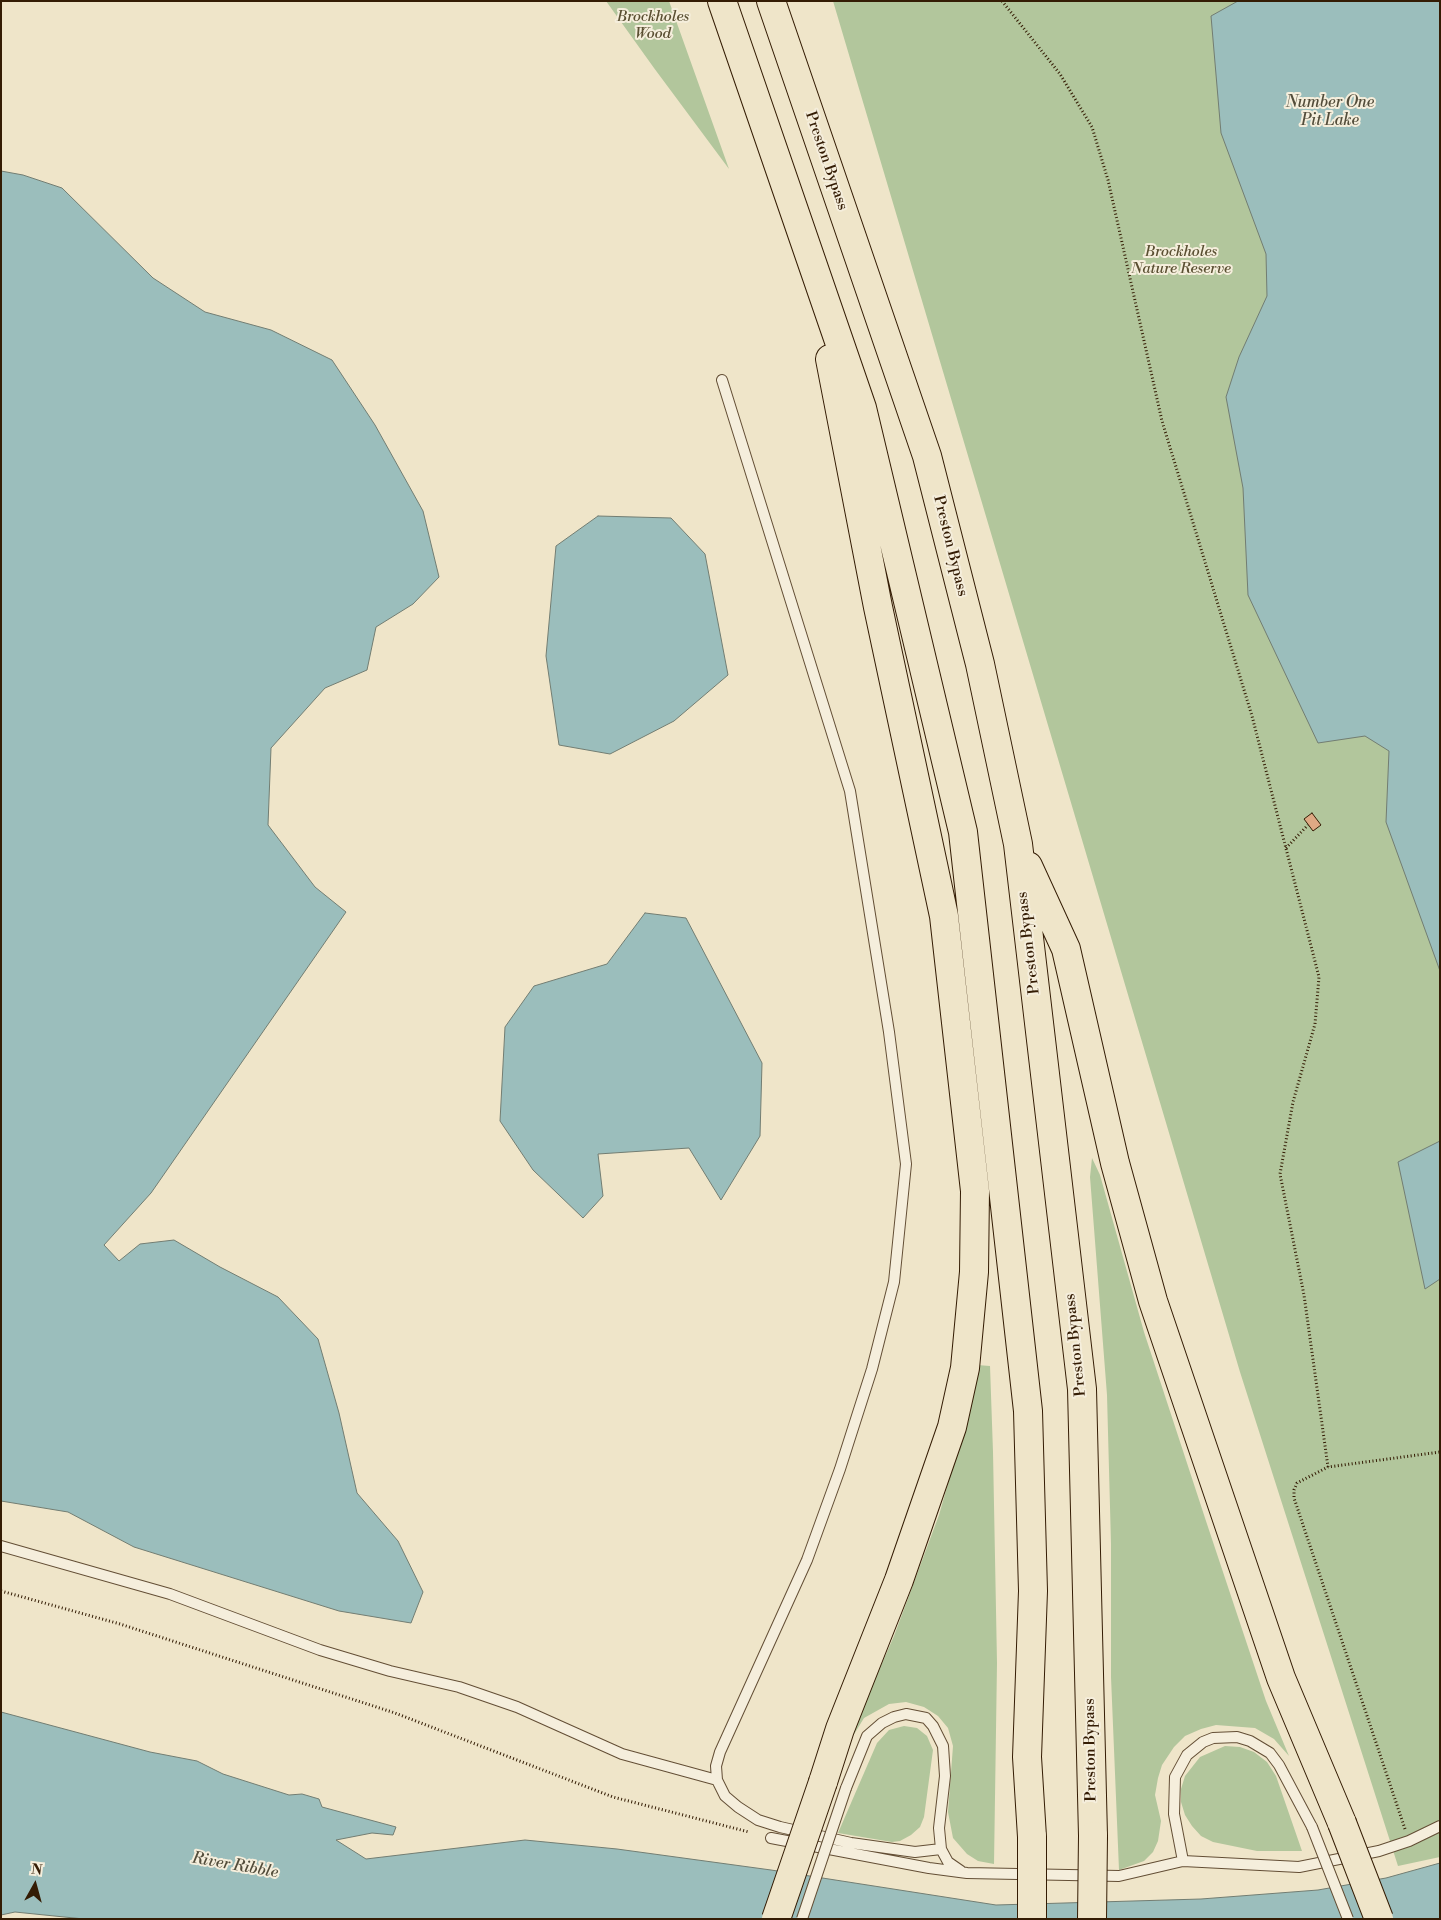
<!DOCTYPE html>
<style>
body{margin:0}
#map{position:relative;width:1441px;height:1920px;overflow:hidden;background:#efe5c9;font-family:"Libre Bodoni",serif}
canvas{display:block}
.frame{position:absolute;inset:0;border:2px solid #341c04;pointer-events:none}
.north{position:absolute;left:10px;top:1860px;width:50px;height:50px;-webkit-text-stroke:4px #f5eedc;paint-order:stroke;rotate:7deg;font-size:14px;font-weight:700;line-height:20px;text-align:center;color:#341c04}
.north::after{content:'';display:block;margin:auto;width:18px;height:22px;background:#341c04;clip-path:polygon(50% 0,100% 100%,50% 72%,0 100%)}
</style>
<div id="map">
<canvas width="1441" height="1920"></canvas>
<div class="frame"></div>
<div class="north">N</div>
</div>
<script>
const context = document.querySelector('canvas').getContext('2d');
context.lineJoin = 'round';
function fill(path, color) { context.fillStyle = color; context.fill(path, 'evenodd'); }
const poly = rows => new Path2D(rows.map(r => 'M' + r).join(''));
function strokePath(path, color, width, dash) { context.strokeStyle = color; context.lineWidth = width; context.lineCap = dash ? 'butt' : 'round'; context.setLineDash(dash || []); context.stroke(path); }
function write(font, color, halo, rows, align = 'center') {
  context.font = font + ' "Libre Bodoni",serif'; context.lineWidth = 4; context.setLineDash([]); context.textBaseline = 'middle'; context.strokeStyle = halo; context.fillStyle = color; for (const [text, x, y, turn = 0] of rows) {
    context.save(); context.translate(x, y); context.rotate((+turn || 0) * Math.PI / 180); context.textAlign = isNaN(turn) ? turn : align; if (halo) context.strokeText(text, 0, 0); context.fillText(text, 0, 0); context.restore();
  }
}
fill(poly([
 [606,1,669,1,729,169,654,68],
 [833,1,1440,1,1440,1857,1398,1866,1240,1372],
 [1092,1158,1100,1175,1144,1332,1205,1518,1266,1701,1289,1756,1274,1739,1255,1728,1216,1725,1201,1729,1185,1736,1174,1747,1162,1765,1158,1778,1155,1795,1161,1821,1158,1841,1153,1852,1144,1861,1119,1870,1111,1677,1111,1544,1107,1395,1090,1177],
 [977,1365,990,1366,993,1452,997,1663,994,1864,978,1861,967,1854,953,1838,948,1812,953,1746,948,1728,938,1716,924,1707,906,1702,889,1704,864,1718,853,1736,867,1697,894,1636,939,1515,965,1424],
 [904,1726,917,1728,927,1736,933,1750,924,1817,920,1827,911,1835,900,1841,892,1842,838,1833,877,1743,889,1730],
 [1225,1746,1240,1747,1254,1752,1267,1762,1276,1776,1302,1851,1257,1851,1213,1842,1201,1836,1192,1826,1185,1815,1181,1802,1181,1789,1185,1776,1200,1757]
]), '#b2c69c');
const water = poly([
 [1238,1,1440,1,1440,971,1386,822,1389,751,1365,736,1318,743,1248,595,1243,488,1226,397,1239,357,1267,296,1266,254,1221,133,1211,16,1238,1],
 [1,171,23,175,62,188,153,278,205,312,271,330,332,360,375,425,423,511,439,577,413,604,376,627,367,670,325,688,271,748,268,825,315,887,346,912,151,1193,104,1245,119,1261,140,1244,174,1240,220,1267,278,1297,318,1339,339,1413,357,1493,398,1541,423,1592,411,1623,339,1611,134,1547,68,1512,1,1501,1,171],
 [598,516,671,518,705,554,728,675,674,721,610,754,559,745,546,656,556,546,598,516],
 [645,913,686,918,762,1063,760,1136,721,1200,689,1148,598,1154,603,1196,583,1218,533,1170,500,1121,505,1027,534,986,607,964,645,913],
 [1440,1141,1440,1279,1425,1289,1398,1162,1440,1141],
 [1,1712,150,1752,197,1761,223,1774,289,1795,302,1794,319,1799,322,1807,396,1827,393,1835,372,1833,336,1840,366,1859,525,1840,617,1849,771,1870,996,1905,1201,1899,1318,1890,1386,1878,1440,1863,1440,1919,84,1919,15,1912,1,1915,1,1712]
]);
fill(water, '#9bbebc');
strokePath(water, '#727d72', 1);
const building = poly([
 [1312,813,1321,825,1313,831,1304,819,1312,813]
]);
fill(building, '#dea984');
strokePath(building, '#341c04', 1);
const lane = poly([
 [722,380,850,791,889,1032,906,1164,894,1282,872,1369,840,1469,807,1560,720,1752,716,1766,717,1780,725,1796,738,1807,758,1820,780,1827,851,1843,915,1852,941,1849],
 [1,1546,170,1594,320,1650,390,1671,459,1687,517,1707,622,1754,717,1780],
 [846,1788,867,1736,882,1723,894,1717,906,1714,926,1718,933,1726,943,1746,945,1776,939,1828,941,1849,948,1862,961,1871],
 [771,1838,929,1868,967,1873,1119,1876,1183,1861,1299,1867,1379,1851,1409,1841,1440,1826],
 [1183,1861,1174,1814,1175,1777,1187,1755,1203,1742,1213,1738,1237,1737,1250,1741,1270,1753,1279,1765,1312,1827]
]);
const highway = poly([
 [722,1,862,408,963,832,1028,1411,1033,1591,1027,1757,1032,1837],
 [771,1,927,456,980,664,1018,844,1082,1389,1093,1836],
 [1028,866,1066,949,1115,1163,1153,1301,1281,1678,1342,1823],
 [823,1782,840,1729,899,1580,952,1427,965,1368,974,1272,975,1191,944,916,878,607,830,359]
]);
strokePath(lane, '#634e35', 12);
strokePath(highway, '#341c04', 30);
strokePath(poly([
 [1002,1,1060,74,1092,127,1108,180,1162,421,1252,716,1319,977,1315,1024,1293,1102,1280,1174,1304,1295,1328,1467],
 [1286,848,1308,825],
 [1,1591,120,1624,395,1713,613,1797,749,1832],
 [1405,1829,1294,1498,1294,1490,1297,1483,1328,1467,1440,1452]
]), '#341c04', 3, [1, 2.5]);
strokePath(lane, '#f5eedc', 10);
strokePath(highway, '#efe5c9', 28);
const laneBridge = poly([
 [1312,1827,1348,1919],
 [802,1919,846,1788]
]);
const highwayBridge = poly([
 [1342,1823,1379,1919],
 [776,1919,823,1782],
 [1032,1919,1032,1837],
 [1092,1919,1093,1836]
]);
strokePath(laneBridge, '#634e35', 12, []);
strokePath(highwayBridge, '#341c04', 30, []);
strokePath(laneBridge, '#f5eedc', 10);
strokePath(highwayBridge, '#efe5c9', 28);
write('italic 15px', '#5a4f32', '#f5eedc', [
 ["Brockholes",653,17],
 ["Wood",653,34],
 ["Brockholes",1181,252],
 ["Nature Reserve",1181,269]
]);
write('15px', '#341c04', '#f5eedc', [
 ["Preston Bypass",826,161,71],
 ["Preston Bypass",950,546,76],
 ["Preston Bypass",1029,943,-97],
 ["Preston Bypass",1076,1345,-96],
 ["Preston Bypass",1091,1750,-91]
]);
write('italic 16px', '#534d3b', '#f5eedc', [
 ["Number One",1330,103],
 ["Pit Lake",1330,121],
 ["River Ribble",235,1866,10]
]);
</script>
